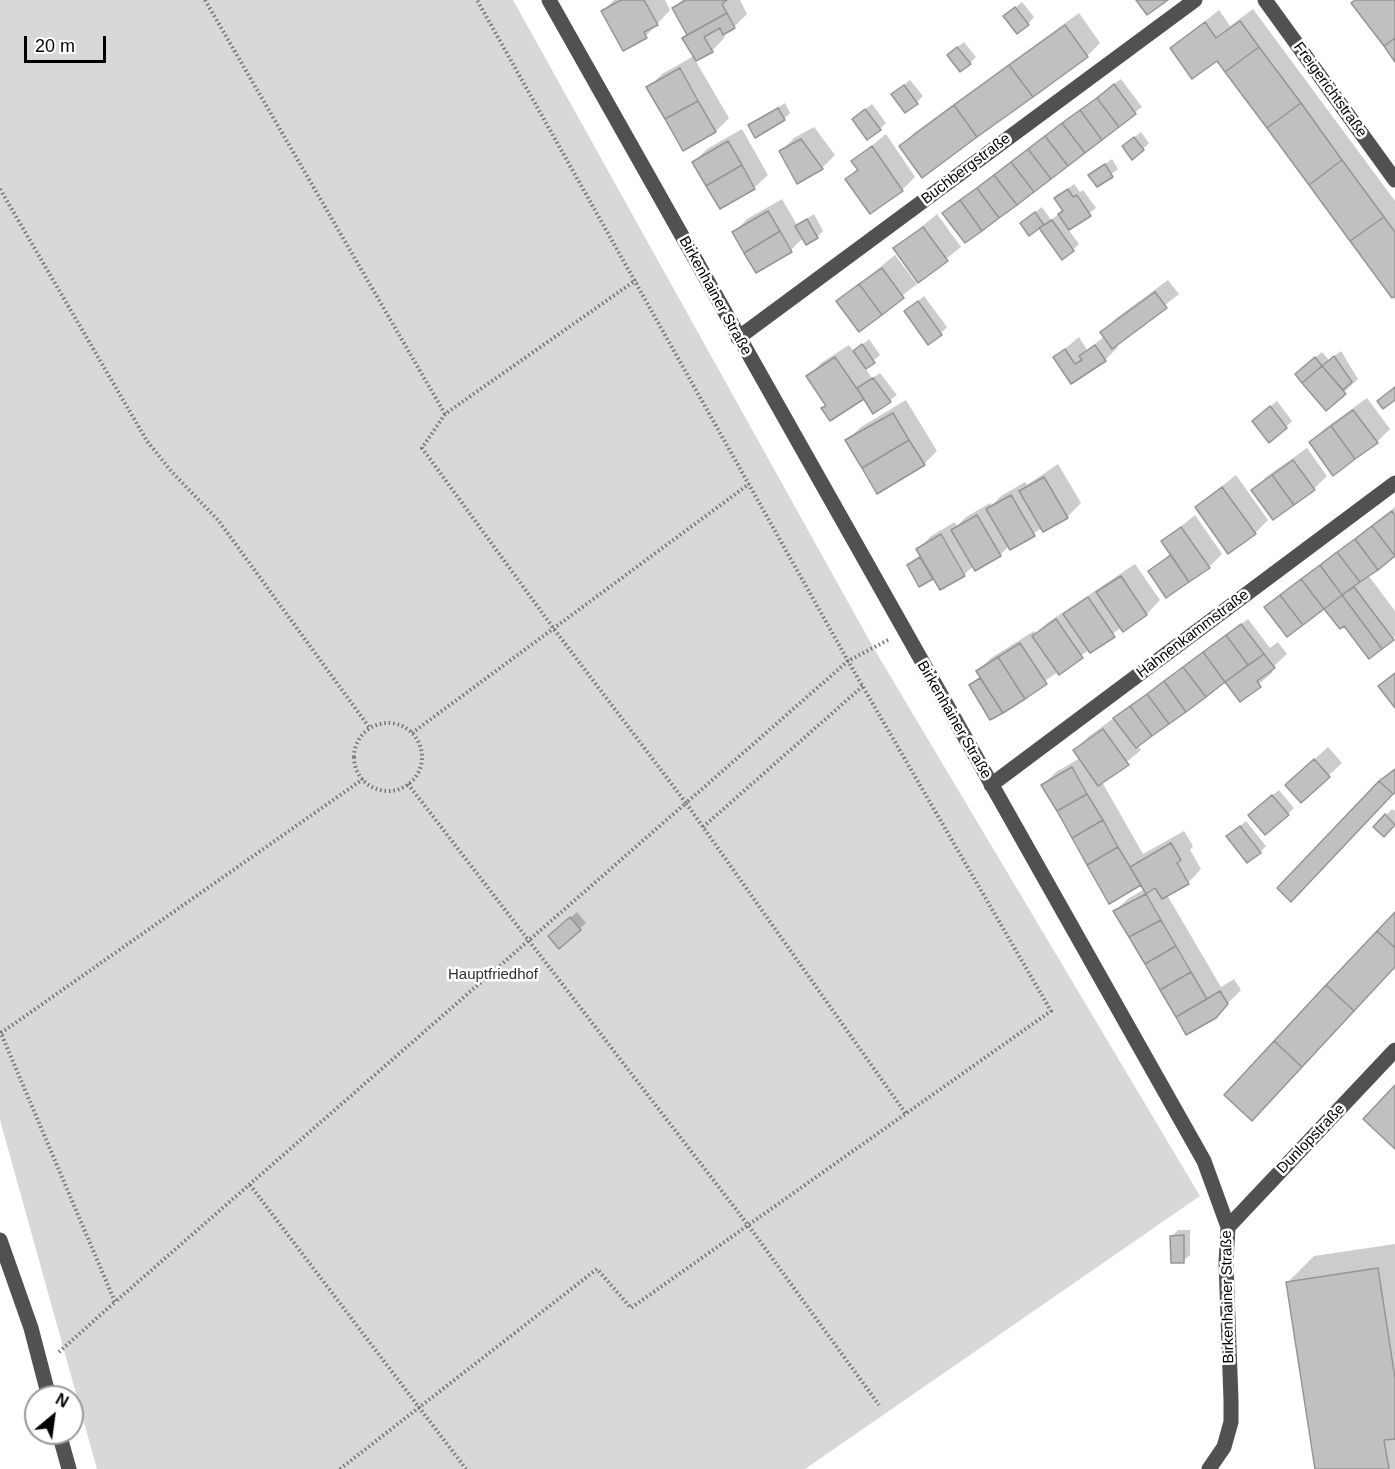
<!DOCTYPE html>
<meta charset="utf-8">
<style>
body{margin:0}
#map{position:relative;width:1395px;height:1469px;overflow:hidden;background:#fff;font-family:Arial,sans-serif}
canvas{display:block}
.north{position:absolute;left:24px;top:1385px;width:60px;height:60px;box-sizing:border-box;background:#fff;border:2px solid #999;border-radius:50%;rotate:29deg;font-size:16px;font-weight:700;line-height:24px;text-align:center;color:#000}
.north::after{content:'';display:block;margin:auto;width:21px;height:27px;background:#000;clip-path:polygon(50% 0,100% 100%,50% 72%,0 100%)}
.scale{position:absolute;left:24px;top:36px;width:82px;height:27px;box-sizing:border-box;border:3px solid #000;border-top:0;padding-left:8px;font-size:18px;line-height:21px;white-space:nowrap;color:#000;-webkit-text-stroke:4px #fff;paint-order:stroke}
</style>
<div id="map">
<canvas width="1395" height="1469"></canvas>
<div class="north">N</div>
<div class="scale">20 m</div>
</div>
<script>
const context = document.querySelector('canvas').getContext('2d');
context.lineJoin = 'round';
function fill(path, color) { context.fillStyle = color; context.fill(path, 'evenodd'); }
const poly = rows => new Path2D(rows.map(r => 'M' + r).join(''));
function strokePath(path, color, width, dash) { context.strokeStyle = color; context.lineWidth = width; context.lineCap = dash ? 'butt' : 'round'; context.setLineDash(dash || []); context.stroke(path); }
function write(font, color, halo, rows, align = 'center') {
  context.font = font + ' Arial,sans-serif'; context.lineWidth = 5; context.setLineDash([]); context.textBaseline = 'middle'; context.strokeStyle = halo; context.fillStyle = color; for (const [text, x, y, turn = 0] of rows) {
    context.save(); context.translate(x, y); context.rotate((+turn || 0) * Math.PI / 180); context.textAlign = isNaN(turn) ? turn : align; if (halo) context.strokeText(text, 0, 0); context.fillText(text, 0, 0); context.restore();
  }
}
fill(poly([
 [0,0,513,0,873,647,1200,1196,805,1469,97,1469,0,1120]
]), '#d8d8d8');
fill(poly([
 [614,0,665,0,670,10,646,36,603,11],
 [682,0,740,0,747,14,734,27,723,33,725,37,712,51,695,60,729,118,716,131,684,149,648,88,662,74,694,56,684,38,688,34,674,8],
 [1022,2,1034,17,1028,24,1005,16],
 [1253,9,1395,201,1395,300,1218,59,1172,48,1219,10,1230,26],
 [1079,13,1100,43,1087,56,901,146,914,133],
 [964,42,976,57,970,63,955,49],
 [1121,79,1142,107,966,241,950,207],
 [910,80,923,96,917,102,893,94],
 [785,103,790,113,784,119,750,125],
 [872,104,886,123,880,129,860,113],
 [814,127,835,155,822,168,781,151,794,138],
 [742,129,768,175,754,188,694,162,707,149],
 [1141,132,1149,143,1143,149,1124,146],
 [886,134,915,177,902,190,847,179,858,168,853,161],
 [1112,159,1118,169,1097,185,1090,175],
 [1074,184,1080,192,1083,190,1096,208,1068,229,1079,244,1073,250,1029,217,1042,207,1051,220,1064,210,1056,198],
 [782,199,797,225,814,214,823,231,817,237,803,238,791,250,757,271,734,233,747,219],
 [937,214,961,247,918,281,895,249],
 [895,255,917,284,859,330,838,301],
 [1168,280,1179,294,1116,344,1118,347,1105,360,1072,382,1055,357,1079,337,1087,350,1105,336,1102,333,1115,319],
 [924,296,947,327,941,333,906,311],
 [869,339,880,355,865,368,872,378,880,373,897,395,874,412,864,396,823,408,827,405,808,377,821,363,849,345,854,352],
 [1341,351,1358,379,1326,409,1303,368,1322,352,1329,360],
 [1367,398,1390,429,1377,442,1311,443,1324,429],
 [906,400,937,451,924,464,847,440,861,427],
 [1277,401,1292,421,1286,427,1260,415],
 [1307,448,1327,476,1314,489,1253,490,1266,477],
 [1058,464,1081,503,1067,517,1043,530,1042,528,1010,548,1009,546,1000,555,974,565,964,575,940,588,933,577,909,565,921,555,918,550,931,536,955,522,957,526,966,517,990,503,992,505,1001,496,1025,482,1027,485],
 [1236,475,1268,520,1255,533,1196,507],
 [1395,507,1395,555,1368,575,1395,611,1395,637,1370,657,1345,624,1325,606,1266,607],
 [1195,515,1222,554,1209,567,1167,596,1150,571,1171,553,1163,541],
 [1135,564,1160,600,1147,614,1123,629,1122,627,1002,711,971,685,981,676,978,671,991,658,1034,631,1036,634,1047,623],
 [1248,619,1270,648,1278,642,1287,654,1271,669,1273,672,1240,700,1226,680,1137,745,1141,750,1102,782,1143,854,1184,831,1193,846,1190,850,1201,869,1188,883,1167,895,1221,987,1234,979,1241,990,1215,1016,1115,911,1129,898,1145,889,1141,883,1043,785,1056,772,1080,758,1075,750,1088,737],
 [1328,747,1342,763,1301,801,1300,772],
 [1279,790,1294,808,1288,814,1256,809],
 [1392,809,1395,811,1395,824,1384,835,1375,827],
 [1246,821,1266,846,1260,852,1228,836],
 [577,912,586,923,560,947,556,930],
 [1178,1230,1190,1230,1190,1255,1183,1261,1172,1236],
 [1395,1244,1395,1469,1316,1469,1288,1282,1314,1256]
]), '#0003');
const building = poly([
 [621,0,644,0,658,25,644,32,647,38,623,51,601,11,621,0],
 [686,0,727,0,722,4,727,13,687,35,672,8,686,0],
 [1136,0,1168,0,1147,15,1136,0],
 [1355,0,1395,0,1395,38,1384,46,1351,3,1355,0],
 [1015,7,1029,25,1017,34,1003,16,1015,7],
 [727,13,735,28,723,35,720,28,704,37,713,52,696,61,682,38,727,13],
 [1240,21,1259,47,1225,72,1217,61,1192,79,1170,48,1205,22,1216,38,1240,21],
 [1065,25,1088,57,1033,97,1009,65,1065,25],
 [1395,38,1395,62,1384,46,1395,38],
 [957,47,971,64,960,72,947,55,957,47],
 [1259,47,1301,103,1267,128,1225,72,1259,47],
 [1009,65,1033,97,977,137,954,105,1009,65],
 [680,68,698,101,665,119,646,87,680,68],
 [1114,84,1136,114,1119,127,1097,98,1114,84],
 [904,85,918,104,905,113,891,94,904,85],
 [1097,98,1119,127,1102,140,1080,110,1097,98],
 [698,101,716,132,683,151,665,119,698,101],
 [1301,103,1342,160,1309,185,1267,128,1301,103],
 [954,105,977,137,922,178,899,146,954,105],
 [778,108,785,120,755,138,748,125,778,108],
 [865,109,881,130,867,140,852,119,865,109],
 [1080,110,1102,140,1085,153,1062,123,1080,110],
 [1062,123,1085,153,1068,166,1045,136,1062,123],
 [1045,136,1068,166,1051,179,1028,149,1045,136],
 [1134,137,1144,150,1132,160,1122,146,1134,137],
 [801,139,823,169,797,184,779,151,801,139],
 [728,141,742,165,706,186,692,162,728,141],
 [872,146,903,191,870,214,845,179,858,170,851,161,872,146],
 [1028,149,1051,179,1034,192,1011,162,1028,149],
 [1342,160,1384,217,1350,241,1309,185,1342,160],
 [1011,162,1034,192,1017,205,994,175,1011,162],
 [1105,164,1113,177,1097,187,1088,175,1105,164],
 [742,165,755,189,720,209,706,186,742,165],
 [994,175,1017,205,999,218,977,188,994,175],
 [977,188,999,218,982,231,960,200,977,188],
 [1068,189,1073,197,1077,195,1091,216,1069,230,1058,214,1063,211,1054,198,1068,189],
 [960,200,982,231,965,243,942,213,960,200],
 [768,211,780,231,744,253,732,232,768,211],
 [1035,212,1044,225,1029,236,1020,223,1035,212],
 [1384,217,1395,232,1395,296,1392,298,1350,241,1384,217],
 [807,219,818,238,806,245,795,226,807,219],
 [1052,220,1074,251,1062,260,1039,228,1052,220],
 [923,227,948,261,918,283,893,248,923,227],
 [780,231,792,252,756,273,744,253,780,231],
 [882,268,904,298,882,315,859,284,882,268],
 [859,284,882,315,859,332,836,301,859,284],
 [1155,292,1167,308,1112,349,1100,332,1155,292],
 [918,301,942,335,928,345,904,311,918,301],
 [862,344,875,363,866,369,853,351,862,344],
 [1095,345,1106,361,1071,384,1053,357,1065,349,1075,364,1082,360,1079,356,1095,345],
 [1334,356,1352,382,1343,390,1322,366,1334,356],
 [835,357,864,399,830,421,821,408,826,406,806,376,835,357],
 [1315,357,1322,366,1302,383,1295,374,1315,357],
 [1322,366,1346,394,1326,411,1302,383,1322,366],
 [873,378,891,402,873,414,857,388,873,378],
 [1395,387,1395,400,1383,409,1377,401,1395,387],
 [1270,406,1287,428,1269,443,1252,421,1270,406],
 [1353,410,1378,443,1355,459,1331,426,1353,410],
 [893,413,909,440,862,468,845,440,893,413],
 [1331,426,1355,459,1333,476,1309,442,1331,426],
 [909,440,925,465,877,494,862,468,909,440],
 [1293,460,1315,490,1294,505,1272,475,1293,460],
 [1272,475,1294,505,1273,520,1251,490,1272,475],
 [1044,477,1068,518,1043,532,1019,491,1044,477],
 [1222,487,1256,534,1228,554,1195,507,1222,487],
 [1011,495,1035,536,1010,550,986,509,1011,495],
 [1392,511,1395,516,1395,556,1372,526,1392,511],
 [977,515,1001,556,975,571,951,530,977,515],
 [1372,526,1395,556,1378,570,1355,539,1372,526],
 [1181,527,1210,568,1189,582,1161,541,1181,527],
 [941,534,965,576,940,590,916,549,941,534],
 [1355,539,1378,570,1360,582,1337,552,1355,539],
 [1337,552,1360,582,1342,595,1320,565,1337,552],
 [1171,555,1189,582,1166,598,1148,571,1171,555],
 [920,557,933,579,919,587,907,565,920,557],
 [1320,565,1342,595,1324,609,1301,579,1320,565],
 [1121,576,1147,615,1123,632,1096,592,1121,576],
 [1301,579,1324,609,1303,625,1280,595,1301,579],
 [1354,587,1394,640,1382,649,1342,595,1354,587],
 [1280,595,1303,625,1287,637,1264,607,1280,595],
 [1342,595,1382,649,1369,659,1344,626,1340,629,1324,609,1342,595],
 [1088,597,1115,637,1090,653,1063,614,1088,597],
 [1056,619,1083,658,1059,675,1032,636,1056,619],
 [1241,624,1264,654,1248,665,1226,635,1241,624],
 [1226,635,1248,665,1225,682,1203,652,1226,635],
 [1020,643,1047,684,1025,699,998,657,1020,643],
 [1203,652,1225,682,1206,697,1183,667,1203,652],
 [1264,654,1275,668,1257,681,1261,687,1240,702,1225,682,1264,654],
 [998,657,1025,699,1003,713,976,671,998,657],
 [1183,667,1206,697,1186,712,1164,681,1183,667],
 [1395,673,1395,708,1378,686,1395,673],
 [980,678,1003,713,990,720,969,685,980,678],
 [1164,681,1186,712,1169,724,1147,694,1164,681],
 [1147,694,1169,724,1152,736,1130,706,1147,694],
 [1130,706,1152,736,1136,748,1113,718,1130,706],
 [1103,729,1129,765,1098,786,1073,750,1103,729],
 [1314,759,1330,777,1301,803,1285,785,1314,759],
 [1072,767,1087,794,1057,811,1041,785,1072,767],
 [1395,769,1395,793,1393,794,1379,781,1395,769],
 [1379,781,1393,794,1291,902,1277,888,1379,781],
 [1087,794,1103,820,1072,838,1057,811,1087,794],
 [1272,795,1289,815,1265,835,1248,815,1272,795],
 [1385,814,1395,825,1384,837,1373,827,1385,814],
 [1103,820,1118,847,1087,865,1072,838,1103,820],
 [1240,826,1261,853,1247,863,1226,836,1240,826],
 [1171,843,1181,860,1177,863,1189,884,1162,899,1155,888,1146,894,1130,867,1171,843],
 [1118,847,1141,885,1109,904,1087,865,1118,847],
 [1146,894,1161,920,1129,937,1113,911,1146,894],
 [1395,912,1395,948,1377,931,1395,912],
 [570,917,581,930,559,949,548,936,570,917],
 [1161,920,1176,946,1145,964,1129,937,1161,920],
 [1377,931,1395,948,1395,967,1354,1011,1326,985,1377,931],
 [1176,946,1191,972,1160,990,1145,964,1176,946],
 [1191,972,1207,999,1176,1017,1160,990,1191,972],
 [1326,985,1354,1011,1302,1067,1274,1041,1326,985],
 [1220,991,1228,1004,1216,1018,1186,1035,1176,1017,1220,991],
 [1274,1041,1302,1067,1252,1121,1224,1095,1274,1041],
 [1395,1085,1395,1149,1363,1119,1395,1085],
 [1184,1235,1184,1263,1171,1263,1170,1236,1184,1235],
 [1378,1268,1395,1378,1395,1439,1384,1440,1389,1469,1315,1469,1286,1282,1378,1268]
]);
fill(building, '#c0c0c0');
strokePath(building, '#959595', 1.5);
strokePath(poly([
 [205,0,445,414,636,280],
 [0,189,147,441,171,471,218,520,369,727],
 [888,640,848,661,686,803,906,1114],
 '354 757a34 34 0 1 1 68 0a34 34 0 1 1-68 0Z',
 [412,733,749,484],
 [408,784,748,1225,879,1405],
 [703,827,863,686],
 [0,1031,115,1302,686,803,554,629,422,448,445,414],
 [1,1033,363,779],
 [250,1185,466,1469],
 [59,1352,115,1302],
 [340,1469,597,1269,631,1308,1051,1011,848,661,477,0]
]), '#737373', 4, [1.5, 3]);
strokePath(poly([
 [549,0,1204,1161,1228,1227,1226,1263,1231,1400,1231,1422,1224,1447,1209,1469],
 [1265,0,1395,180],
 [738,338,1195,0],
 [991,785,1395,483],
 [1228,1227,1395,1050],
 [0,1240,31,1328,49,1397],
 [59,1433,69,1469]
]), '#515151', 15);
write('15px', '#000', '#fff', [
 ["Freigerichtstraße",1330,90,54],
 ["Buchbergstraße",966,169,-37],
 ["Birkenhainer Straße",715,296,61],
 ["Hahnenkammstraße",1193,634,-37],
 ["Birkenhainer Straße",954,720,60],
 ["Dunlopstraße",1311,1139,-46],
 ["Birkenhainer Straße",1228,1297,-91]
]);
write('15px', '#2f2f2f', '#fff', [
 ["Hauptfriedhof",493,975]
]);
</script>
